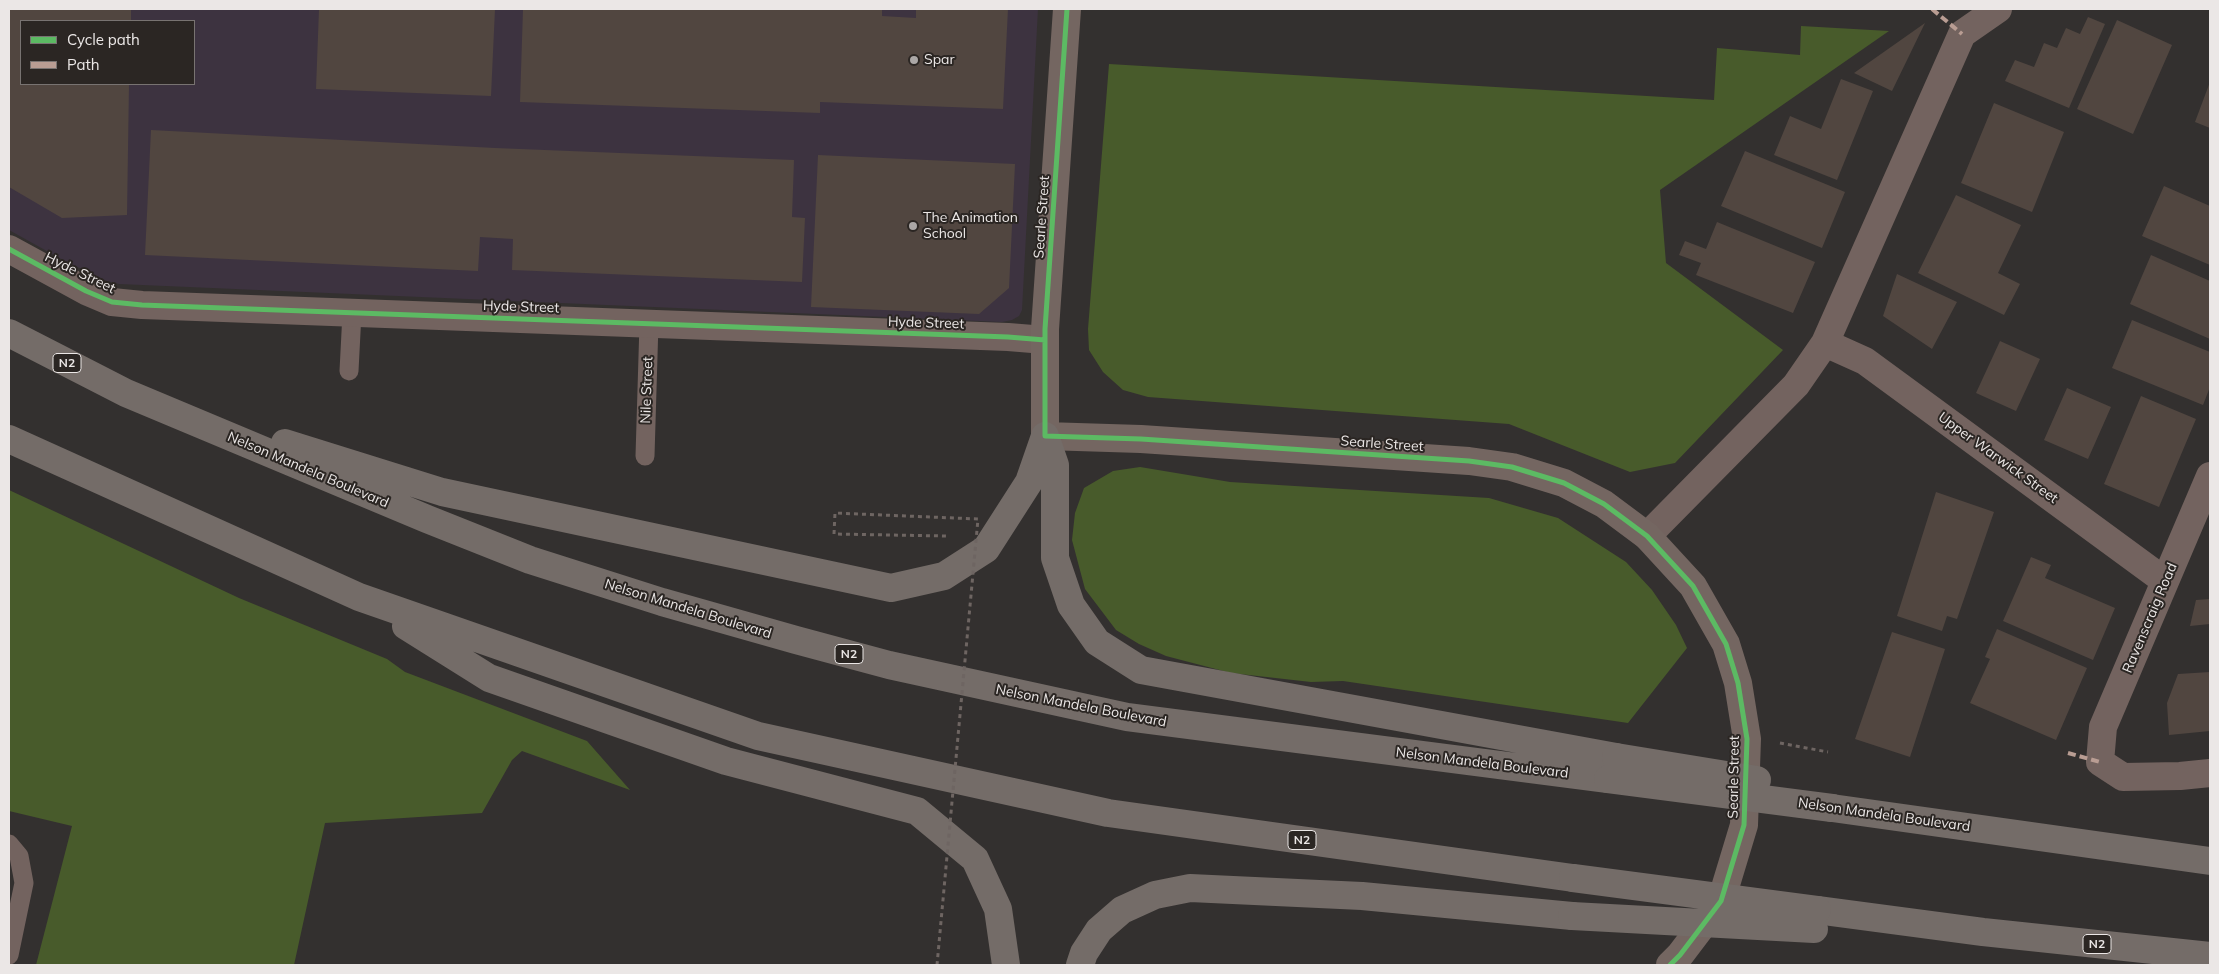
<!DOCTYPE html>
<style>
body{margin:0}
#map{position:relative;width:2219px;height:974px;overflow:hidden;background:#33302f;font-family:Mulish,sans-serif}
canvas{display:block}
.frame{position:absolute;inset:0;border:10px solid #ebe7e6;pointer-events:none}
.legend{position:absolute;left:20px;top:20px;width:175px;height:65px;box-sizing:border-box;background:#2b2623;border:1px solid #787371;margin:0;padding:6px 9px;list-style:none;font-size:15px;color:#ebe7e6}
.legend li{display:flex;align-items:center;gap:10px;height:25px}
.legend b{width:25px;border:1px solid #787371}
</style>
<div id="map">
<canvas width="2219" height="974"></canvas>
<div class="frame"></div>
<ul class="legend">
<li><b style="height:6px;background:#5cba63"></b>Cycle path</li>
<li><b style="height:6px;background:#b99d93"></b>Path</li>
</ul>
</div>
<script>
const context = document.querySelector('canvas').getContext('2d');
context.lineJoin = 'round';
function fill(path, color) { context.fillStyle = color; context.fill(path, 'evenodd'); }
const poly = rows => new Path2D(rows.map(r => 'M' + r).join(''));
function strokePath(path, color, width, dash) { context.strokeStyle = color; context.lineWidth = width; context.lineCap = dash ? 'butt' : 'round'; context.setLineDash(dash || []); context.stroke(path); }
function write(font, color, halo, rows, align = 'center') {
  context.font = font + ' Mulish,sans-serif'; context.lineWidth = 4; context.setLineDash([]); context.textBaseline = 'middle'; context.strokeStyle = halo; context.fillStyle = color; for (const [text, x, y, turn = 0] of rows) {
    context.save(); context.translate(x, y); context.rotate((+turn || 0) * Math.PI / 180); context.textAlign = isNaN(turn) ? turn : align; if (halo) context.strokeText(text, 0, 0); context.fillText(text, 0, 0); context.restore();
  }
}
fill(poly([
 [9,9,1038,9,1022,310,1019,316,1012,320,1002,322,119,284,107,281,63,260,9,230],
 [21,21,194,21,194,84,21,84]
]), '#3d3340');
fill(poly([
 [1801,26,1889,31,1660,190,1666,263,1783,350,1675,463,1630,472,1509,424,1148,397,1123,390,1103,372,1089,350,1088,329,1109,64,1714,100,1717,48,1800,55],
 [1140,467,1230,482,1489,498,1558,518,1626,562,1652,590,1676,625,1687,648,1628,723,1343,681,1311,682,1231,673,1166,656,1139,644,1116,630,1085,589,1072,540,1075,513,1084,488,1113,471],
 [9,490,239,598,387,659,405,672,587,741,630,790,522,751,512,760,482,813,325,823,294,965,36,965,72,826,9,811]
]), '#485b2b');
fill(poly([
 [9,9,131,9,131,21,21,21,21,84,129,84,127,215,62,218,9,187],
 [319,9,495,9,491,96,316,89],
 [523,9,882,9,882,16,916,18,916,9,1008,9,1003,109,820,102,820,113,520,102],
 [2088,17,2105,24,2069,108,2005,81,2015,60,2034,67,2044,43,2057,48,2066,28,2080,34],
 [2117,20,2172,45,2133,134,2077,109],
 [1925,23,1892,91,1854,73],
 [1841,79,1873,91,1837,180,1774,155,1790,116,1821,129],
 [2210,82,2210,128,2195,122],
 [1994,103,2064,132,2032,212,1961,183],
 [151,130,495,148,794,160,792,217,805,218,802,282,512,270,513,239,480,237,478,271,145,255],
 [1745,151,1845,192,1822,248,1721,206],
 [818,155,1015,164,1009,288,979,314,811,307],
 [2164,186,2210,206,2210,265,2142,236],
 [1956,195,2021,225,1998,273,2020,284,2004,315,1918,273],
 [1717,222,1815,262,1793,313,1696,275,1701,263,1679,255,1685,241,1706,249],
 [2151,255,2210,281,2210,339,2130,304],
 [1897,274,1957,302,1932,349,1883,316],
 [2132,320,2210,352,2210,387,2203,405,2112,368],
 [2000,341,2040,359,2016,411,1976,393],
 [2067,388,2111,407,2088,459,2044,440],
 [2141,396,2196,419,2159,507,2104,484],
 [1936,492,1994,512,1957,619,1947,616,1942,631,1897,616],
 [2031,557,2051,565,2045,578,2115,608,2093,660,2003,621],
 [2210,599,2210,624,2190,626,2196,600],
 [1997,629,2087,668,2056,740,1970,703,1990,659,1985,657],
 [1892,632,1945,649,1910,757,1855,739],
 [2210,672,2210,731,2169,735,2167,703,2178,674]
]), '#514640');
strokePath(poly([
 [1780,743,1828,752]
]), '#6e6562', 3, [4, 4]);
strokePath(poly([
 [349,371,352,313],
 [645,456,649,323],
 [9,844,19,856,24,883,9,955]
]), '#73635f', 19);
strokePath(poly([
 [9,249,86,291,112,302,142,305,1008,337,1045,340],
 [1825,343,1865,361,2165,581],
 [2210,476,2103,727,2100,762,2123,777,2180,776,2210,773],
 [1647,536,1796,385,1825,343,1962,34,1998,9]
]), '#73635f', 28);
strokePath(poly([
 [1067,9,1045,329,1045,436,1141,439,1469,461,1512,467,1564,483,1604,504,1647,536,1693,586,1726,644,1738,683,1747,739,1744,825,1721,901,1680,955,1670,965]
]), '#746661', 28);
strokePath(poly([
 [9,333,126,393,427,519,530,560,662,602,796,640,889,665,1127,717,1608,779],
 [1045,436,1055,465,1055,558,1071,605,1097,642,1141,670,1616,757],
 [9,439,359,597,758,736,1108,813,1573,878],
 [285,443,442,492,891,588,944,576,986,549,1029,482,1045,436],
 [406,626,489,678,726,761,917,811,975,859,998,909,1006,965],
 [1832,808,2210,861],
 [1817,910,1983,932,2210,956],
 [1080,965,1084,953,1099,930,1122,910,1155,895,1190,888,1362,896,1572,916]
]), '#746c68', 28);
strokePath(poly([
 [937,965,978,519,835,513,834,534,947,536]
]), '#6e6562', 3, [4, 4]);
strokePath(poly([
 [1616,757,1757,780],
 [1608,779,1832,808],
 [1573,878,1817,910],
 [1572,916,1814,929]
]), '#746c68', 28);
strokePath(poly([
 [1932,9,1962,34],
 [2068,753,2100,762]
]), '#b99d93', 4, [8, 4]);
strokePath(poly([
 [1067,9,1045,329,1045,436,1141,439,1469,461,1512,467,1564,483,1604,504,1647,536,1693,586,1726,644,1738,683,1747,739,1744,825,1721,901,1680,955,1670,965],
 [9,249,86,291,112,302,142,305,1008,337,1045,340]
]), '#5cba63', 5);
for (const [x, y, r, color] of [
 [914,60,5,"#aba7a6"],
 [913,226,5,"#aba7a6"]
]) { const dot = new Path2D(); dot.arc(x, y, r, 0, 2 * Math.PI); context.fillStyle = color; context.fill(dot); strokePath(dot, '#2b2623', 2); }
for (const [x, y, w] of [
 [67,363,28],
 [849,654,28],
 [1302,840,28],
 [2097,944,28]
]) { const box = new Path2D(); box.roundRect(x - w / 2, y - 9.5, w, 19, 4); context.fillStyle = '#2b2623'; context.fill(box); strokePath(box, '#ebe7e6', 1); }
write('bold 12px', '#ebe7e6', null, [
 ["N2",67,363],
 ["N2",849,654],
 ["N2",1302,840],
 ["N2",2097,944]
]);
write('14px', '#ebe7e6', '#2b2623', [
 ["Spar",924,60],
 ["The Animation",923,218],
 ["School",923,234]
], 'left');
write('14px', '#ebe7e6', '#2b2623', [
 ["Searle Street",1042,217,-86],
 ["Hyde Street",80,273,26],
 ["Hyde Street",521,307,2],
 ["Hyde Street",926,323,2],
 ["Nile Street",647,390,-88],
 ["Searle Street",1382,444,4],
 ["Upper Warwick Street",1998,458,36],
 ["Nelson Mandela Boulevard",308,470,23],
 ["Nelson Mandela Boulevard",688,609,17],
 ["Ravenscraig Road",2150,618,-67],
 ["Nelson Mandela Boulevard",1081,706,11],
 ["Nelson Mandela Boulevard",1482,763,7],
 ["Searle Street",1734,777,-89],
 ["Nelson Mandela Boulevard",1884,815,8]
]);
</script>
